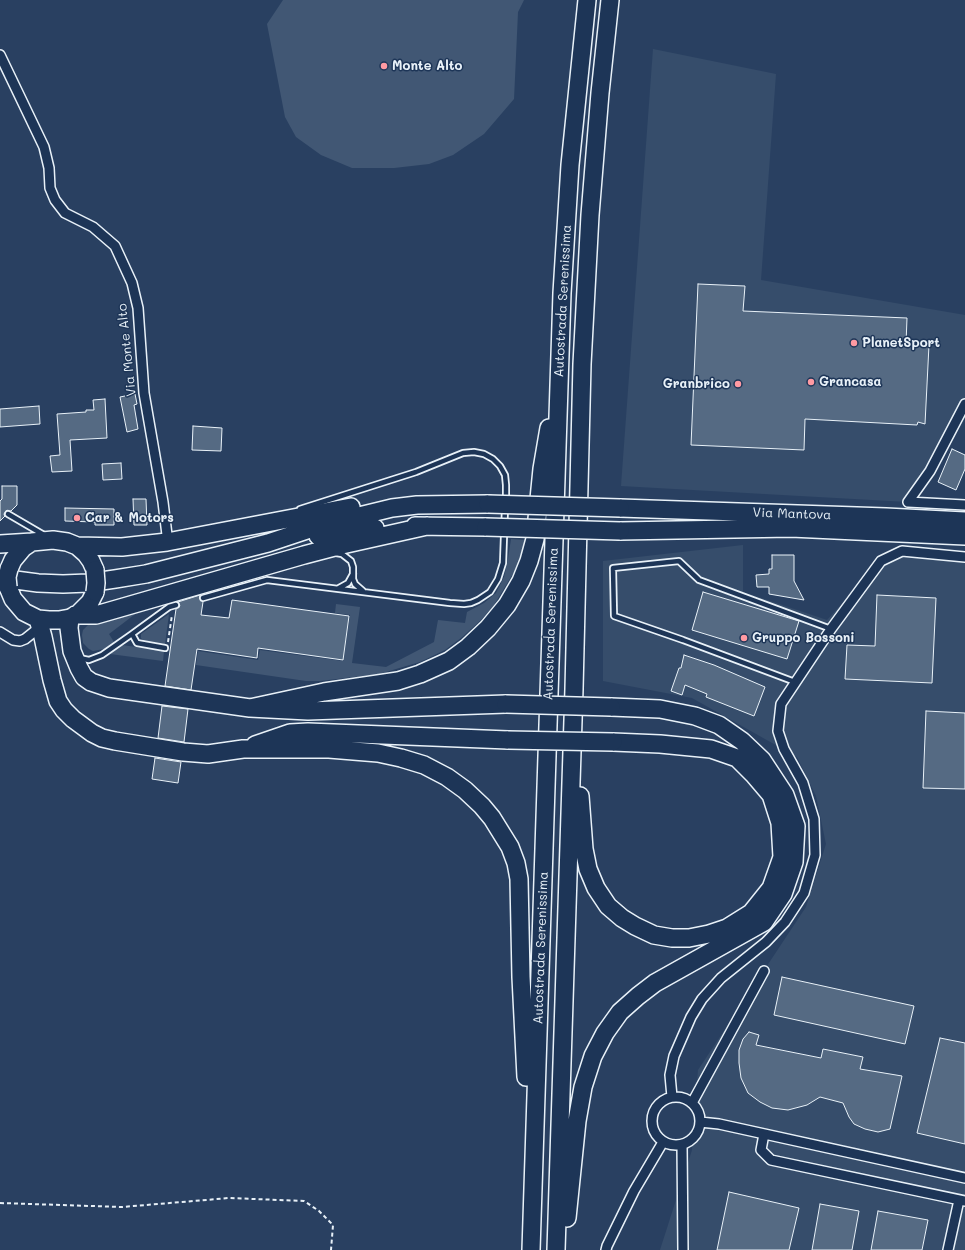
<!DOCTYPE html>
<style>
body{margin:0}
canvas{display:block;background:#294061}
</style>
<canvas width="965" height="1250"></canvas>
<script>
const context = document.querySelector('canvas').getContext('2d');
context.lineJoin = 'round';
function fill(path, color) { context.fillStyle = color; context.fill(path, 'evenodd'); }
const poly = rows => new Path2D(rows.map(r => 'M' + r).join(''));
function strokePath(path, color, width, dash) { context.strokeStyle = color; context.lineWidth = width; context.lineCap = dash ? 'butt' : 'round'; context.setLineDash(dash || []); context.stroke(path); }
function write(font, color, halo, rows, align = 'center') {
  context.font = font + ' Mali,sans-serif'; context.lineWidth = 3; context.setLineDash([]); context.textBaseline = 'middle'; context.strokeStyle = halo; context.fillStyle = color; for (const [text, x, y, turn = 0] of rows) {
    context.save(); context.translate(x, y); context.rotate((+turn || 0) * Math.PI / 180); context.textAlign = isNaN(turn) ? turn : align; if (halo) context.strokeText(text, 0, 0); context.fillText(text, 0, 0); context.restore();
  }
}
fill(poly([
 [653,49,776,74,761,280,965,315,965,404,908,502,621,486],
 [743,545,743,592,827,620,881,561,902,551,965,557,965,1250,660,1250,692,1150,698,1070,806,907,826,844,816,796,797,757,692,698,603,681,603,561]
]), '#364d6b');
fill(poly([
 [283,0,524,0,518,12,514,99,484,134,453,155,429,164,394,168,352,168,321,155,296,137,285,117,267,24],
 [511,539,526,540,514,572,494,605,481,620,461,638,445,650,420,662,379,674,320,681,306,681,196,665,198,651,258,660,260,650,343,661,350,615,335,613,336,604,360,607,352,663,386,667,434,642,438,620,465,623,467,612,484,603,496,593,504,577,508,559],
 [147,605,109,634,114,642,104,649,93,651,89,649,83,643,82,635,83,630,90,623],
 [169,614,165,644,143,640,141,638,141,634],
 [122,645,164,651,163,661,110,654]
]), '#415774');
const building = poly([
 [698,284,745,286,743,311,907,318,906,344,929,345,925,424,918,422,917,425,805,419,804,450,691,445,698,284],
 [135,394,137,404,134,405,138,429,127,432,120,397,135,394],
 [105,399,107,438,70,440,72,471,52,472,50,456,60,455,57,414,86,412,86,410,94,410,93,400,105,399],
 [39,406,40,424,0,427,0,409,39,406],
 [193,426,222,428,221,451,192,450,193,426],
 [952,449,965,455,965,469,956,490,938,482,952,449],
 [121,463,122,479,103,480,102,464,121,463],
 [2,486,17,486,17,505,11,511,6,511,4,514,5,516,0,521,0,501,2,499,2,486],
 [133,499,146,499,147,525,134,525,133,499],
 [65,508,114,509,114,525,95,525,95,522,65,521,65,508],
 [772,555,794,555,794,581,804,600,769,594,769,587,757,587,756,575,769,574,769,569,772,569,772,555],
 [703,592,799,621,787,659,692,630,703,592],
 [200,595,200,599,203,602,201,615,229,618,232,600,349,616,343,660,258,648,257,658,197,649,191,690,165,686,176,609,180,606,178,602,200,595],
 [877,595,936,598,932,683,845,679,847,645,875,646,877,595],
 [684,655,714,665,765,687,754,716,706,697,707,694,685,685,682,695,671,691,679,668,681,668,684,655],
 [162,706,188,709,184,742,158,738,162,706],
 [926,711,965,713,965,789,923,788,926,711],
 [155,758,181,762,178,783,152,779,155,758],
 [782,977,914,1006,905,1044,774,1015,782,977],
 [749,1032,759,1035,756,1045,821,1058,823,1049,863,1057,860,1069,902,1076,890,1129,878,1132,865,1129,854,1124,849,1117,843,1103,820,1097,807,1105,788,1110,772,1108,760,1102,748,1093,741,1078,739,1063,739,1050,743,1039,749,1032],
 [940,1038,965,1043,965,1144,917,1133,940,1038],
 [729,1192,799,1208,789,1250,717,1250,729,1192],
 [820,1204,859,1211,852,1250,812,1250,820,1204],
 [878,1211,928,1220,922,1250,871,1250,878,1211]
]);
fill(building, '#556a83');
strokePath(building, '#e8f1f8', 1);
const lane = poly([
 [300,509,416,472,463,453,474,452,484,454,493,459,500,466,505,475,506,485,506,501],
 [8,514,44,535],
 [336,553,342,554,351,561,353,567,353,579,355,584,363,591],
 [339,588,348,583,353,574],
 [203,598,267,580,450,603,464,604,471,603,478,600,490,592,498,579,503,563,505,508],
 [165,648,137,643,132,634,169,607,176,605],
 [79,658,89,660,102,655,132,634],
 [795,682,683,640,614,616,613,568,679,561,699,580,831,629]
]);
const street = poly([
 [0,55,44,147,49,168,50,188,55,200,65,213,93,227,115,246,132,283,138,308,144,393,163,502,167,535,167,542],
 [908,502,930,471,965,404],
 [908,502,965,505],
 [0,632,13,640,20,641,25,639,40,627],
 '652 1121a24 24 0 1 1 48 0a24 24 0 1 1-48 0Z',
 [672,1097,670,1075,674,1056,691,1017,702,999,721,978,766,942,785,922,804,893,815,855,814,819,803,783,784,749,778,731,781,704,831,629,881,561,902,551,965,557],
 [692,1103,764,971],
 [700,1122,719,1124,965,1178],
 [764,1134,761,1150,771,1160,965,1201],
 [682,1145,683,1250],
 [606,1250,607,1246,634,1191,663,1142],
 [948,1250,959,1200]
]);
const highway = poly([
 [620,508,886,517,965,521],
 [415,526,486,527],
 [620,531,791,528,965,536],
 [318,536,375,528],
 [0,544,32,542],
 [77,546,122,547,167,542,351,507],
 [9,569,13,560,23,548,32,542,53,540,67,542,77,546,86,554,91,561,95,570],
 [0,578,38,583,63,584,88,583,115,579,146,574,268,543,322,525,392,508,417,505,488,504],
 [8,587,13,599,24,612,38,619,49,620,59,620,70,618,78,614,90,602,95,592],
 [75,615,96,615,304,555,342,545,427,526],
 [70,618,69,628,72,651,79,668,84,677,91,682,109,688,250,708,308,711,506,704],
 [38,619,43,637,52,680,58,701,64,710,73,719,92,733,102,738,115,741,183,752,208,754,243,749,329,749,378,753,401,758,424,765,447,777,465,790,482,806,492,818,510,847,516,863,519,879,521,977,526,1077],
 [250,708,324,692,398,681,420,674,449,661,468,647,488,628,507,605,521,581,529,561,535,539,542,469,549,428],
 [255,745,290,733,308,732,508,740],
 [580,796,584,849,588,869,596,888,608,906,622,918,635,926,654,935,672,938,689,938,709,934,727,928,751,913,771,888,782,857,780,823,771,795,754,775,737,758,711,749,660,744,613,742],
 [567,1218,577,1121,583,1087,593,1056,605,1033,620,1012,638,996,655,983,764,922,783,894,794,862,796,826,785,795,762,760,742,741,719,725,695,716,660,709,611,707],
 [531,1250,562,293,570,165,587,0],
 [556,1250,574,689,582,364,590,215,600,93,610,0]
]);
strokePath(lane, '#e8f1f8', 8);
strokePath(street, '#e8f1f8', 12);
strokePath(highway, '#e8f1f8', 20);
strokePath(poly([
 [168,642,172,615],
 [0,1203,122,1207,229,1198,304,1201,319,1211,333,1225,331,1250]
]), '#e8f1f8', 2, [4, 3]);
strokePath(lane, '#1d3557', 4.5);
strokePath(street, '#1d3557', 9);
strokePath(highway, '#1d3557', 17);
const highwayBridge = poly([
 [488,504,620,508],
 [486,527,620,531],
 [8,587,7,577,9,569],
 [95,592,96,583,95,570],
 [506,704,611,707],
 [508,740,613,742]
]);
strokePath(highwayBridge, '#e8f1f8', 20, []);
strokePath(highwayBridge, '#1d3557', 17);
for (const [x, y, r, color] of [
 [384,66,4,"#ff9aa2"],
 [854,343,4,"#ff9aa2"],
 [811,382,4,"#ff9aa2"],
 [738,384,4,"#ff9aa2"],
 [77,518,4,"#ff9aa2"],
 [744,638,4,"#ff9aa2"]
]) { const dot = new Path2D(); dot.arc(x, y, r, 0, 2 * Math.PI); context.fillStyle = color; context.fill(dot); strokePath(dot, '#1d3557', 1.5); }
write('bold 13px', '#e8f1f8', '#1d3557', [
 ["Monte Alto",392,66],
 ["PlanetSport",862,343],
 ["Grancasa",819,382],
 ["Granbrico",730,384,"right"],
 ["Car & Motors",85,518],
 ["Gruppo Bossoni",752,638]
], 'left');
write('13px', '#e8f1f8', '#1d3557', [
 ["Autostrada Serenissima",563,301,-87],
 ["Via Monte Alto",127,350,-96],
 ["Via Mantova",792,514,2],
 ["Autostrada Serenissima",551,624,-88],
 ["Autostrada Serenissima",541,948,-88]
]);
</script>
